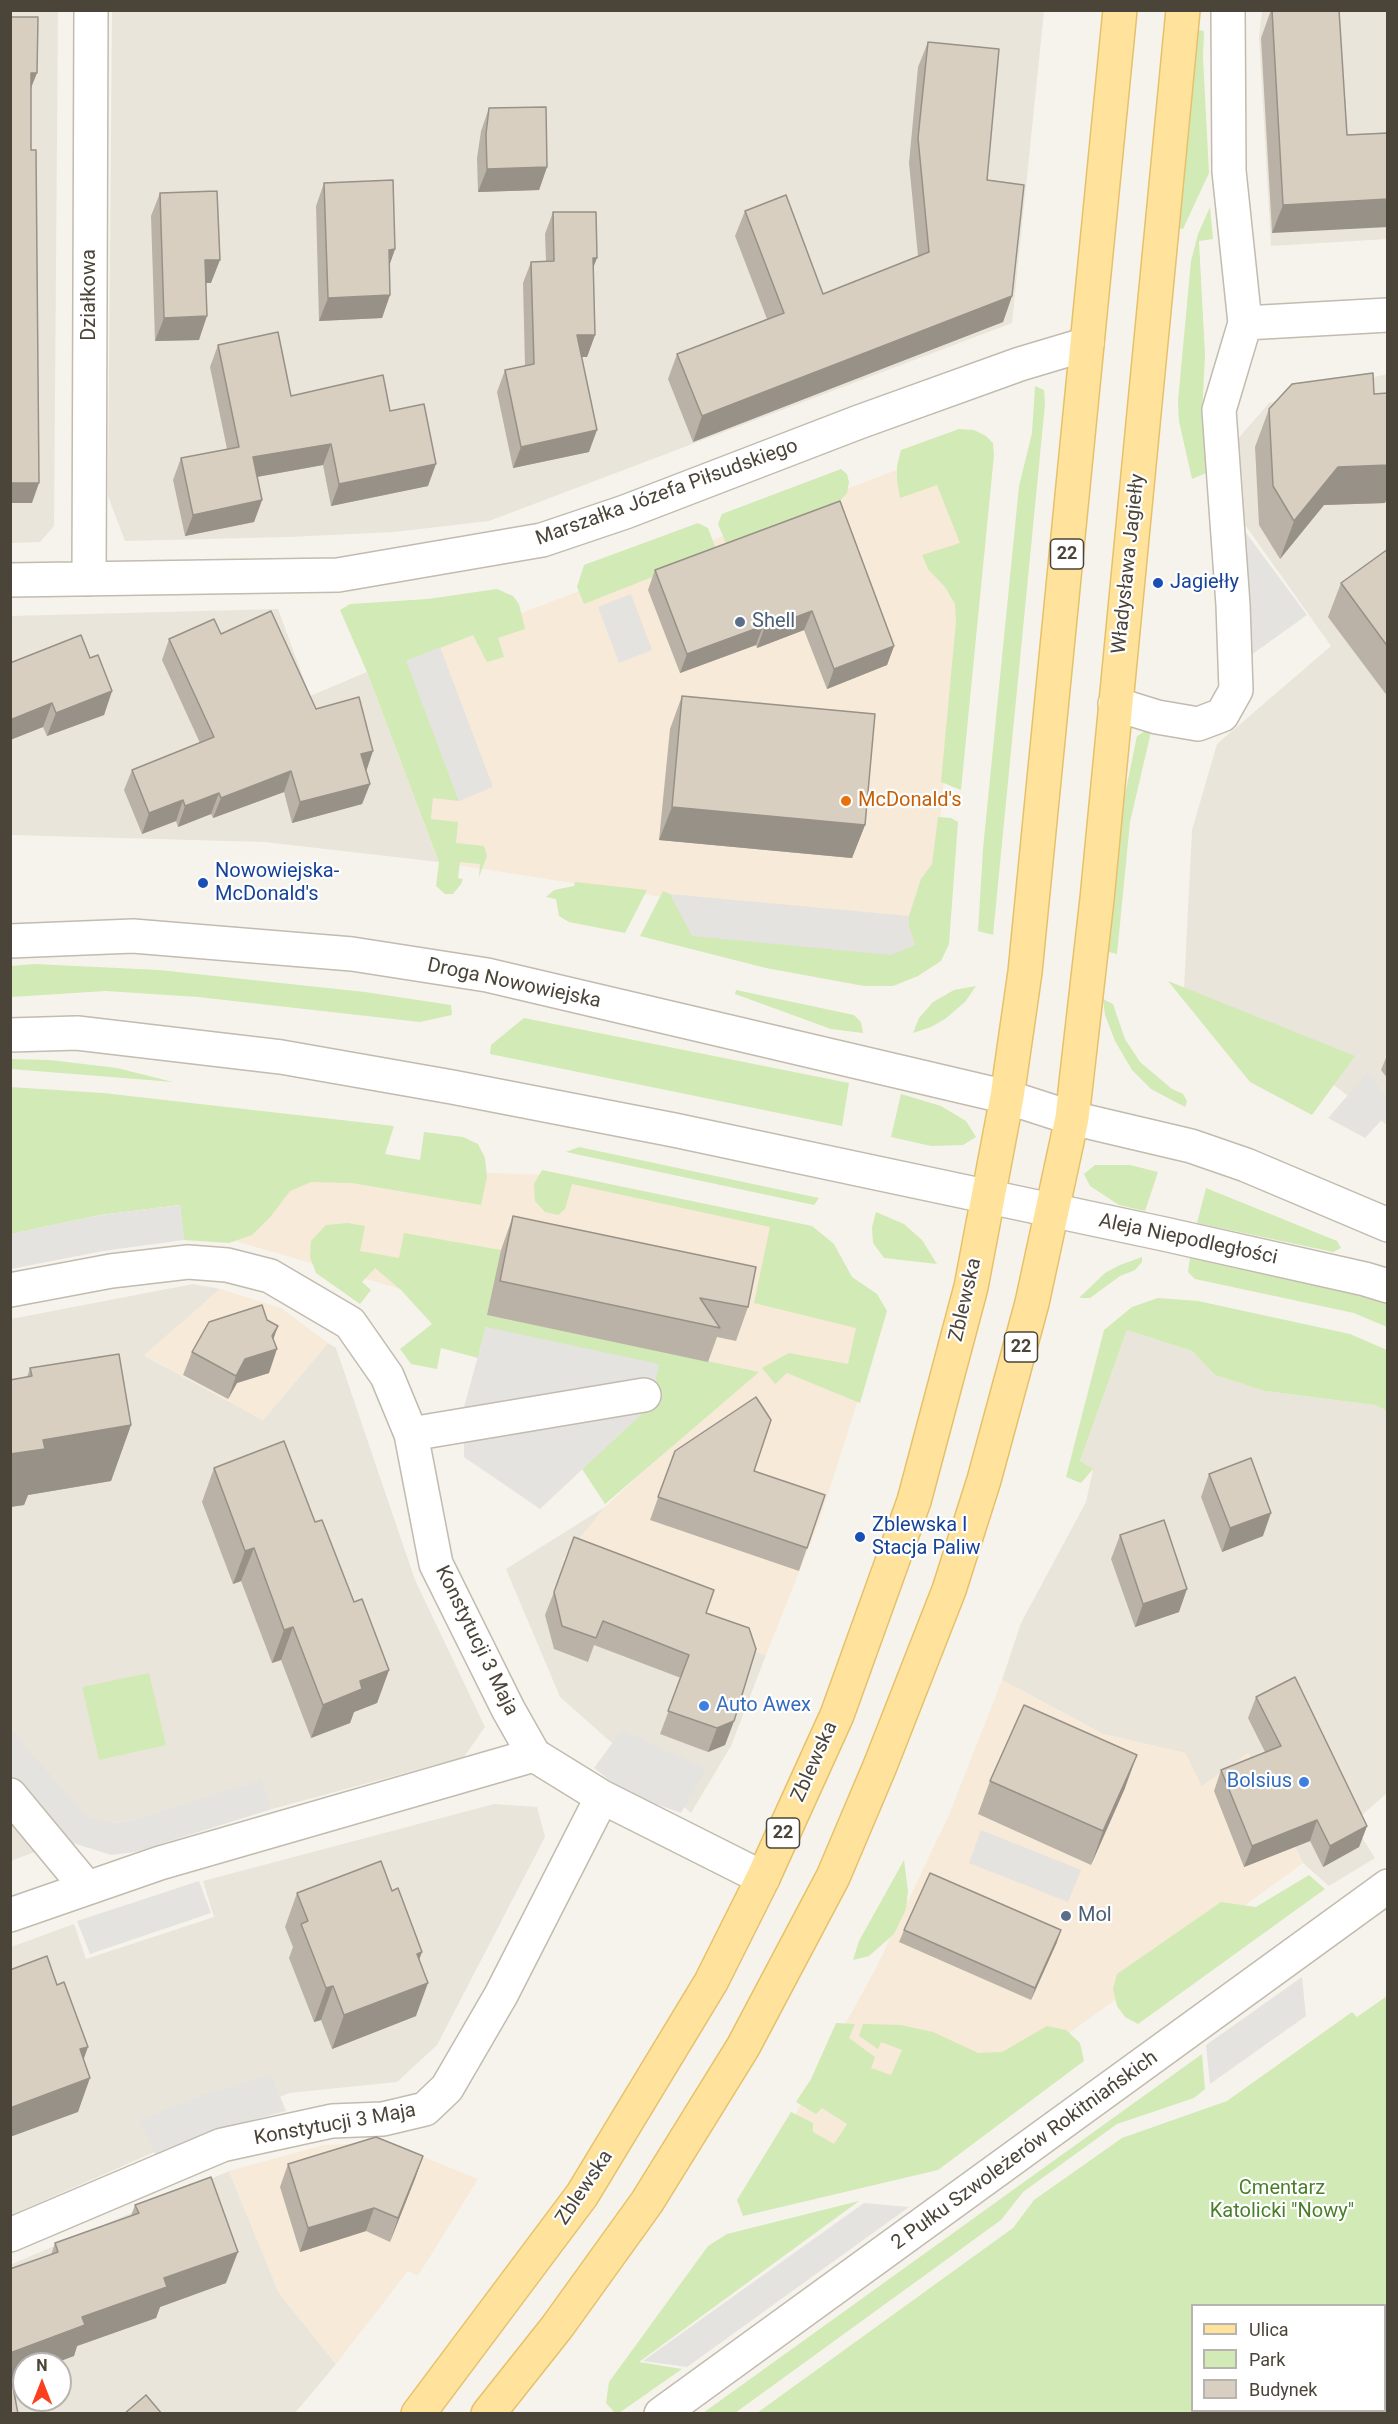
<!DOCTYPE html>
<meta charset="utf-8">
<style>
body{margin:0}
#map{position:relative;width:1398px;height:2424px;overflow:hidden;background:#f6f3ec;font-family:Roboto,sans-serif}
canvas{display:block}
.frame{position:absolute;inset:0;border:12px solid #4b4439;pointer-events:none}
.legend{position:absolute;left:1191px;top:2304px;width:195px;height:108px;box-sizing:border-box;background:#fff;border:2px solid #b7b4b0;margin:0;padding:8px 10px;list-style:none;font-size:18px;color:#4b4439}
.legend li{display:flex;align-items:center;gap:12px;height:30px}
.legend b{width:30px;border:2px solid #b7b4b0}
.north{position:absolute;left:12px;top:2352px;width:60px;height:60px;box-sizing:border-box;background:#fff;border:2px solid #b7b4b0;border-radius:50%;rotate:0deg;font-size:16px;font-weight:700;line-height:24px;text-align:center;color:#4b4439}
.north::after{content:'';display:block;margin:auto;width:21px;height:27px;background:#fc3f1d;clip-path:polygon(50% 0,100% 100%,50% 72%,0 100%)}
</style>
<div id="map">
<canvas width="1398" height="2424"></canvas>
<div class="frame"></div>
<ul class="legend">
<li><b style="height:8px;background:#ffe39c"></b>Ulica</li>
<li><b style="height:16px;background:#d2eab5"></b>Park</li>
<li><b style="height:16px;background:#d8cfc1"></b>Budynek</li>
</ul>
<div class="north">N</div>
</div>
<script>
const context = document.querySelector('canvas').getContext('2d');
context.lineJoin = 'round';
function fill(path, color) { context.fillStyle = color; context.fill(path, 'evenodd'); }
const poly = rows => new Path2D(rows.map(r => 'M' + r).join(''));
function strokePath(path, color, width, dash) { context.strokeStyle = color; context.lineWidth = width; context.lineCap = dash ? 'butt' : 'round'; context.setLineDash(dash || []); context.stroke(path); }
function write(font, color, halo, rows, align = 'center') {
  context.font = font + ' Roboto,sans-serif'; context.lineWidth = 4.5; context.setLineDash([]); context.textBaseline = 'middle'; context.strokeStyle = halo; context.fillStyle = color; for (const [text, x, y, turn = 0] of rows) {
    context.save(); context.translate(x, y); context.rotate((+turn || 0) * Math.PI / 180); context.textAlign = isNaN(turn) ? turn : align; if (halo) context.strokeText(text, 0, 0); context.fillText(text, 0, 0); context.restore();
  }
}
fill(poly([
 [10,11,58,11,54,526,40,542,11,543],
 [112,11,1044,11,1012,323,489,521,394,532,288,537,125,541,108,496],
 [1262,11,1387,11,1387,239,1271,246,1259,38],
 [1387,374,1387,1125,1323,1077,1184,989,1192,830,1217,744,1331,646,1243,522,1236,441,1269,403],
 [278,609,310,696,367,672,439,862,264,842,11,835,11,616],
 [193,1284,220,1289,145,1356,263,1420,328,1343,336,1348,415,1580,485,1727,464,1757,272,1809,260,1781,129,1821,110,1823,11,1861,11,1319],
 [1127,1330,1192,1351,1215,1375,1265,1391,1375,1405,1387,1411,1387,1793,1353,1823,1375,1858,1329,1886,1303,1863,1248,1753,1202,1787,1185,1753,1103,1734,1002,1680,1021,1623,1086,1502,1093,1470,1080,1461],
 [605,1507,563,1560,709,1612,702,1634,766,1655,731,1746,691,1813,560,1697,506,1569],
 [494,1804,537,1807,545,1837,437,2045,397,2082,289,2093,11,2215,11,1947,74,1924,86,1959,214,1917,203,1881],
 [229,2171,279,2293,336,2364,295,2413,11,2413,10,2265],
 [24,2364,60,2364,60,2400,24,2400]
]), '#eae5da');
fill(poly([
 [970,442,978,450,927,947,822,977,643,935,661,897,439,862,367,672],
 [295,1166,548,1175,772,1224,860,1326,857,1403,820,1519,766,1655,701,1634,708,1612,563,1559,605,1507,703,1416,404,1290,225,1238],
 [220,1289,281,1308,328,1343,263,1420,144,1355],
 [1002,1680,1103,1734,1185,1753,1202,1786,1248,1753,1303,1863,888,2165,777,2148,876,1968,949,1815],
 [352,2144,401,2148,478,2179,418,2276,408,2271,336,2364,279,2293,229,2171,324,2145]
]), '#f7ead8');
fill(poly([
 [1198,30,1204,31,1203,58,1209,173,1183,229,1177,228],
 [1210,207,1213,239,1199,241,1205,355,1202,416,1206,473,1192,479,1179,421,1178,401,1191,261,1198,234],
 [1035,386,1044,390,1045,404,993,935,978,931,983,849,1019,486,1032,433],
 [959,429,974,430,986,436,993,443,994,455,961,790,941,782,956,622,955,604,945,587,928,569,922,555,960,543,937,485,900,498,897,480,897,466,901,450],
 [841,469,847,474,849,482,847,493,837,504,727,546,718,524,722,514],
 [698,523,708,528,716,549,708,555,584,604,577,587,584,565],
 [497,589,513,596,519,604,525,629,498,638,504,657,487,662,473,635,407,661,459,801,433,798,431,819,458,822,456,843,484,846,487,856,479,877,480,864,460,862,458,878,463,879,461,884,453,894,445,894,436,886,439,862,367,672,340,610,350,604,428,599],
 [1147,730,1151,732,1130,822,1117,954,1105,951,1118,828,1137,736],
 [938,817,951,818,958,822,949,944,941,961,918,976,893,986,864,986,766,968,640,936,663,891,670,894,678,908,915,945,909,927,909,916,921,879,932,864],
 [575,882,647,890,625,933,569,922,559,916,556,899,546,897,554,890,574,886],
 [34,964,159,970,365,992,451,1005,452,1015,420,1022,198,997,106,991,11,997,11,966],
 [1168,981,1355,1056,1312,1115,1250,1082],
 [976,986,965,1002,945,1019,931,1027,913,1033,919,1018,933,1002,954,990],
 [736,990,854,1015,861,1022,863,1033,831,1029,735,994],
 [1103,999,1113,1004,1125,1039,1140,1062,1172,1089,1183,1094,1187,1101,1185,1107,1151,1089,1132,1070,1115,1041,1105,1015],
 [524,1018,849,1083,842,1126,490,1054,491,1045],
 [11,1059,50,1060,117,1068,173,1082,11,1069],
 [10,1087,103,1093,394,1126,385,1154,420,1160,424,1132,463,1137,478,1144,485,1158,487,1177,481,1205,352,1183,311,1182,290,1191,271,1216,252,1235,229,1243,184,1240,180,1205,100,1215,11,1234],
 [901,1094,941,1106,966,1121,976,1137,963,1145,931,1146,891,1137],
 [579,1147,819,1198,814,1205,566,1152],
 [1095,1165,1130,1165,1158,1172,1145,1211,1119,1205,1090,1186,1084,1174],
 [542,1170,812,1226,834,1244,852,1277,877,1294,887,1311,860,1403,787,1373,775,1384,762,1368,789,1353,848,1364,856,1328,754,1303,770,1227,572,1184,565,1209,558,1215,545,1212,535,1201,534,1184],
 [1206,1188,1337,1241,1341,1248,1333,1252,1197,1223],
 [876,1212,904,1224,922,1240,937,1264,884,1258,873,1243,872,1227],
 [348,1223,365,1226,360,1251,399,1258,404,1233,501,1250,488,1315,759,1372,605,1504,582,1469,651,1405,486,1327,478,1358,441,1348,437,1369,411,1364,400,1349,432,1324,401,1290,375,1268,362,1282,371,1290,360,1304,316,1273,310,1257,311,1241,326,1225],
 [1142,1257,1142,1262,1135,1270,1120,1276,1090,1298,1079,1298,1105,1273,1120,1265],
 [1190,1258,1352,1293,1387,1303,1387,1327,1354,1313,1195,1279,1188,1272],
 [1158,1298,1198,1301,1350,1334,1387,1350,1387,1411,1375,1405,1265,1391,1215,1375,1192,1351,1127,1330,1080,1461,1093,1469,1081,1483,1066,1477,1104,1330,1132,1307],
 [149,1673,166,1745,99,1760,82,1687],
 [904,1860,908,1891,906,1909,894,1934,869,1956,853,1960,859,1941],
 [1309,1875,1325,1889,1138,2024,1125,2017,1117,2006,1113,1989,1117,1974,1221,1902,1256,1907],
 [1387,1996,1387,2413,757,2413,1013,2228,1034,2200,1122,2138,1227,2101,1352,2012,1357,2017],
 [1192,2306,1384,2306,1384,2410,1192,2410],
 [836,2023,855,2024,849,2038,875,2057,871,2068,891,2075,902,2050,881,2042,878,2049,859,2036,863,2024,901,2025,933,2032,978,2053,1002,2052,1047,2026,1066,2030,1080,2043,1084,2061,938,2170,743,2216,737,2200,791,2112,813,2123,813,2132,834,2144,847,2124,822,2108,816,2114,796,2102,811,2079],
 [1202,2054,1205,2089,1194,2098,1117,2124,1023,2192,1001,2220,735,2413,703,2413],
 [859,2201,639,2362,682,2369,619,2413,615,2413,606,2403,609,2382,708,2246,727,2234]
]), '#d2eab5');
fill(poly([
 [1238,522,1307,615,1247,658],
 [631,594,652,650,619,663,598,607],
 [440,647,493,787,459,801,406,661],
 [670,894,909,916,909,927,915,945,891,955,692,936],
 [1368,1072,1387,1099,1388,1113,1365,1138,1328,1118],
 [180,1205,184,1240,103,1251,11,1269,11,1234,100,1215],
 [486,1327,659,1364,651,1405,540,1509,464,1457,464,1407],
 [10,1729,86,1816,110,1823,129,1821,261,1780,272,1809,135,1852,111,1855,73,1843,11,1772],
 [622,1730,706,1769,681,1813,626,1793,594,1768],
 [981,1830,1081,1870,1068,1902,969,1863],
 [199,1881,211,1913,90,1954,77,1921],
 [1302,1977,1306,2016,1210,2084,1206,2045],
 [271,2075,286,2111,218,2129,156,2156,139,2120,202,2095],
 [864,2203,909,2207,687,2367,643,2361]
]), '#e5e3e0');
const minor = poly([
 [1245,323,1388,315],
 [89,579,91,10],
 [10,580,338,575,542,540,625,512,859,422,1020,364,1087,344],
 [1115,704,1157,717,1198,724,1222,715,1236,690,1233,605,1219,410,1245,323,1229,171,1228,10],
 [10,1290,111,1271,188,1262,227,1265,270,1276,350,1323,387,1376,411,1434,436,1564,508,1709,534,1755,602,1797,763,1878],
 [411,1434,644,1395],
 [10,1795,87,1888],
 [10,1915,160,1863,534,1755],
 [10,2235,222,2145,332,2121,383,2119,425,2109,447,2088,501,1995,602,1797],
 [661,2414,1388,1886]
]);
const tertiary = poly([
 [10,941,133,936,352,954,487,975,1007,1097,1072,1118,1191,1146,1246,1165,1388,1225],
 [10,1035,77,1033,281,1057,452,1087,674,1130,1164,1234,1365,1279,1388,1286]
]);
const primary = poly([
 [418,2414,582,2195,711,1982,763,1878,837,1715,914,1501,971,1287,1007,1097,1025,972,1120,10],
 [488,2414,557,2327,647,2202,743,2047,833,1877,880,1766,949,1590,984,1480,1032,1303,1072,1118,1097,899,1183,10]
]);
strokePath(minor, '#c2bbae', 36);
strokePath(tertiary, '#c2bbae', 36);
strokePath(primary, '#e6c16a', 36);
strokePath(minor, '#fff', 33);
strokePath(tertiary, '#fff', 33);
strokePath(primary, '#ffe39c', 33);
fill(poly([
 [1271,10,1339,10,1347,135,1272,233,1261,38],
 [928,42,987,180,1012,296,1003,322,693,442,668,379,677,354,767,319,735,236,745,211,823,294,918,256,909,163,918,67],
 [489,108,547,167,539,190,478,192,477,158,481,131],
 [324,183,395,249,389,266,390,295,382,318,319,321,316,206],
 [160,193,211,283,206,283,199,340,155,341,151,216],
 [553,212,593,267,595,335,587,357,581,357,589,452,513,468,497,392,505,370,525,366,523,283,531,262,546,261,545,234],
 [218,345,291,396,428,486,331,506,323,465,257,477,262,500,254,522,185,536,173,480,181,458,227,449,210,367],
 [1374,394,1385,503,1324,505,1280,559,1259,525,1255,447,1269,409],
 [840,501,894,646,887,665,827,689,804,630,757,648,756,645,680,673,648,590,655,570],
 [1388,549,1388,697,1328,617,1341,583],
 [221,634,316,709,366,771,370,784,362,804,292,823,284,792,213,818,211,814,178,827,176,821,142,834,124,790,132,770,200,743,162,660,169,639],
 [90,658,112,691,104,715,47,736,43,727,10,740],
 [682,696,865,825,852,858,659,840,670,729],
 [1388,1053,1388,1079,1381,1070],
 [513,1216,748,1307,736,1341,717,1337,708,1362,487,1315,501,1250],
 [192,1352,269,1373,237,1383,228,1399,183,1375],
 [30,1368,131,1425,111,1481,28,1495,24,1505,10,1507,10,1380,27,1377],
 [675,1451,754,1471,807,1548,799,1571,650,1520],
 [214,1468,315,1522,354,1602,389,1670,377,1703,354,1712,350,1723,311,1738,281,1660,272,1663,241,1581,233,1584,202,1502],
 [1209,1474,1263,1536,1222,1552,1201,1497],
 [1120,1535,1179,1612,1135,1627,1111,1559],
 [554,1592,706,1613,734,1721,725,1745,708,1752,660,1734,681,1678,594,1645,588,1662,554,1649,545,1615],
 [1256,1697,1367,1826,1359,1847,1323,1867,1310,1841,1244,1867,1214,1791,1221,1770,1265,1752,1248,1718],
 [990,1781,1125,1788,1091,1865,978,1814],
 [297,1893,419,1960,416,2016,332,2049,321,2020,314,2022,289,1958,293,1947,285,1927],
 [904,1930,1057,1942,1031,2000,899,1942],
 [423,2156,390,2242,366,2231,300,2252,280,2187,288,2164],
 [135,2205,226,2283,160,2307,156,2318,77,2346,74,2356,24,2364,24,2375,12,2379,10,2269,51,2255,55,2243,131,2216]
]), '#bab2a6');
fill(poly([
 [230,10,319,10,229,12],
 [31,73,37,73,29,93],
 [547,167,539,190,478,192,487,169],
 [1388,199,1388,227,1272,233,1283,205],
 [395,249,387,272,389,250],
 [593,258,597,258,589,279],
 [205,260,220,260,211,283,196,283],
 [390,295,382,318,319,321,328,298],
 [1012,296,1003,322,693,442,702,416],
 [207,316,199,340,155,341,164,318],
 [577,335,595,335,587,357,569,357],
 [597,430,589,452,513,468,521,447],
 [331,444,323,465,245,479,253,457],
 [436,464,428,486,331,506,339,484],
 [1388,465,1388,496,1385,503,1324,505,1280,559,1294,521,1338,467],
 [10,483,39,483,32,503,10,503],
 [262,500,254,522,185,536,193,515],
 [812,611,804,630,757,648,764,629],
 [763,626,756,645,680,673,687,654],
 [894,646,887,665,827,689,834,669],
 [112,691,104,715,47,736,56,713],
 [52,703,43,727,10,740,10,720],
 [373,751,366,772,361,754],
 [291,771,284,792,213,818,221,798],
 [370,784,362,804,292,823,300,802],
 [219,793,211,814,178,827,185,806],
 [183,800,176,821,142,834,149,813],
 [672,807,865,825,852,858,659,840],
 [278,1326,270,1349,277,1349,269,1373,237,1383,228,1399,236,1376,245,1359,272,1336],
 [131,1425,111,1481,28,1495,24,1505,10,1507,10,1454,43,1440],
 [1271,1513,1263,1536,1222,1552,1230,1528],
 [254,1548,241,1581,233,1584,245,1551],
 [1187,1589,1179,1612,1135,1627,1143,1604],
 [293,1627,281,1660,272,1663,284,1630],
 [389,1670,377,1703,354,1712,350,1723,311,1738,323,1705,360,1681],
 [734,1721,725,1745,708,1752,717,1728],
 [1137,1755,1125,1788,1091,1865,1103,1831],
 [1317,1820,1310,1841,1244,1867,1252,1846],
 [1367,1826,1359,1847,1323,1867,1330,1846],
 [1061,1930,1057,1942,1031,2000,1035,1988],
 [422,1952,410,1985,417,1954],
 [428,1983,416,2016,332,2049,344,2015],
 [333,1986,321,2020,314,2022,326,1988],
 [88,2047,76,2081,80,2049],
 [90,2078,78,2112,10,2137,10,2108],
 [423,2156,415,2179,390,2242,398,2218],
 [374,2208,366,2231,300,2252,308,2228],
 [238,2252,226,2283,160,2307,156,2318,77,2346,74,2356,53,2364,24,2364,24,2375,10,2380,10,2353,164,2278]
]), '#979187');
const building = poly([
 [1272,10,1339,10,1347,135,1388,133,1388,199,1283,205,1272,10],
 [10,17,38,17,37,73,31,73,31,150,36,150,39,483,10,483,10,17],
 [928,42,999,49,987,180,1024,185,1012,296,702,416,677,354,784,313,745,211,786,195,823,294,929,252,918,138,928,42],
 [546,107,547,167,487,169,486,134,489,108,546,107],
 [393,180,395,249,389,250,390,295,328,298,324,183,393,180],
 [217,191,220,260,205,260,207,316,164,318,160,193,217,191],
 [553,212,596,212,597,258,593,258,595,335,577,335,597,430,521,447,505,370,534,364,531,262,554,261,553,212],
 [278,332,291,396,383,375,390,411,424,404,436,464,339,484,331,444,253,457,262,500,193,515,181,458,239,447,218,345,278,332],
 [1373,373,1374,394,1388,393,1388,465,1338,467,1294,521,1273,486,1269,409,1292,384,1373,373],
 [840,501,894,646,834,669,812,611,764,629,763,626,687,654,655,570,840,501],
 [1388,549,1388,647,1341,583,1388,549],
 [271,611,316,709,359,697,373,751,361,754,370,784,300,802,291,771,221,798,219,793,185,806,183,800,149,813,132,770,214,737,169,639,214,619,221,634,271,611],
 [81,635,90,658,98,655,112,691,56,713,52,703,10,720,10,663,81,635],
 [682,696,875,714,865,825,672,807,682,696],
 [513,1216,756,1267,748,1307,700,1298,720,1328,500,1281,513,1216],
 [262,1305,267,1320,278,1326,272,1336,277,1349,245,1359,236,1376,192,1352,209,1322,262,1305],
 [119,1354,131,1425,43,1440,45,1449,10,1454,10,1380,32,1376,30,1368,119,1354],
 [756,1397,771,1420,754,1471,825,1495,807,1548,658,1497,675,1451,756,1397],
 [284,1441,315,1522,322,1520,354,1602,362,1599,389,1670,360,1681,362,1689,323,1705,293,1627,284,1630,254,1548,245,1551,214,1468,284,1441],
 [1251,1458,1271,1513,1230,1528,1209,1474,1251,1458],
 [1164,1520,1187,1589,1143,1604,1120,1535,1164,1520],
 [574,1537,714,1590,706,1613,749,1628,756,1649,734,1721,717,1728,668,1711,689,1655,603,1621,596,1638,562,1626,554,1592,574,1537],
 [1295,1677,1367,1826,1330,1846,1317,1820,1252,1846,1221,1770,1281,1746,1256,1697,1295,1677],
 [1024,1705,1137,1755,1103,1831,990,1781,1024,1705],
 [381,1861,392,1891,398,1888,422,1952,417,1954,428,1983,344,2015,333,1986,326,1988,301,1924,308,1921,297,1893,381,1861],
 [930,1873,1061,1930,1035,1988,904,1930,930,1873],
 [47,1956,57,1985,64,1982,88,2047,80,2049,90,2078,10,2108,10,1970,47,1956],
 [376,2137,423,2156,398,2218,374,2208,308,2228,288,2164,376,2137],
 [211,2177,238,2252,164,2278,167,2287,82,2317,85,2325,10,2353,10,2269,58,2252,55,2243,139,2213,135,2205,211,2177],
 [10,2376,12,2381,18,2414,10,2414,10,2376],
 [146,2395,162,2414,124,2414,146,2395]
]);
fill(building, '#d8cfc1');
strokePath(building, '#979187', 1.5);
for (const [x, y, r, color] of [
 [1158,583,6,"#1a4fb4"],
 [740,622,6,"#5c6f8a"],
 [846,801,6,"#e8710a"],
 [203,883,6,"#1a4fb4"],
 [860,1537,6,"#1a4fb4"],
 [704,1706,6,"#3f7fe0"],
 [1304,1782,6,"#3f7fe0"],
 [1066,1916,6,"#5c6f8a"]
]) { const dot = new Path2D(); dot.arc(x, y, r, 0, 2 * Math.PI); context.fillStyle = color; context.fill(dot); strokePath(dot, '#fff', 2); }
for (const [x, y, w] of [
 [1067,554,33],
 [1021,1347,33],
 [783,1833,33]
]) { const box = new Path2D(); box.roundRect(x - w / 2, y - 15, w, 30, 4.5); context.fillStyle = '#fff'; context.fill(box); strokePath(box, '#4b4439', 1.5); }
write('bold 18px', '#4b4439', null, [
 ["22",1067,554],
 ["22",1021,1347],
 ["22",783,1833]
]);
write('20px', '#4b4439', '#fff', [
 ["Działkowa",90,295,-90],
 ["Marszałka Józefa Piłsudskiego",667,493,-20],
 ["Władysława Jagiełły",1129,564,-84],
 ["Droga Nowowiejska",514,984,12],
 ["Aleja Niepodległości",1188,1240,12],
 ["Zblewska",966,1300,-77],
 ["Konstytucji 3 Maja",476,1641,64],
 ["Zblewska",815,1762,-66],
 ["Konstytucji 3 Maja",335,2125,-10],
 ["2 Pułku Szwoleżerów Rokitniańskich",1025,2151,-36],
 ["Zblewska",585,2188,-56]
]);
write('20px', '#164399', '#fff', [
 ["Jagiełły",1170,583],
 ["Nowowiejska-",215,872],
 ["McDonald's",215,895],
 ["Zblewska I",872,1526],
 ["Stacja Paliw",872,1549]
], 'left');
write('20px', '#4e5e75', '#fff', [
 ["Shell",752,622],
 ["Mol",1078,1916]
], 'left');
write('20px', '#c56008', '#fff', [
 ["McDonald's",858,801]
], 'left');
write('20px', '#366cbe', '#fff', [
 ["Auto Awex",716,1706],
 ["Bolsius",1292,1782,"right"]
], 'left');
write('20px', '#4a7f2a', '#fff', [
 ["Cmentarz",1282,2189],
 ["Katolicki \"Nowy\"",1282,2212]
]);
</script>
